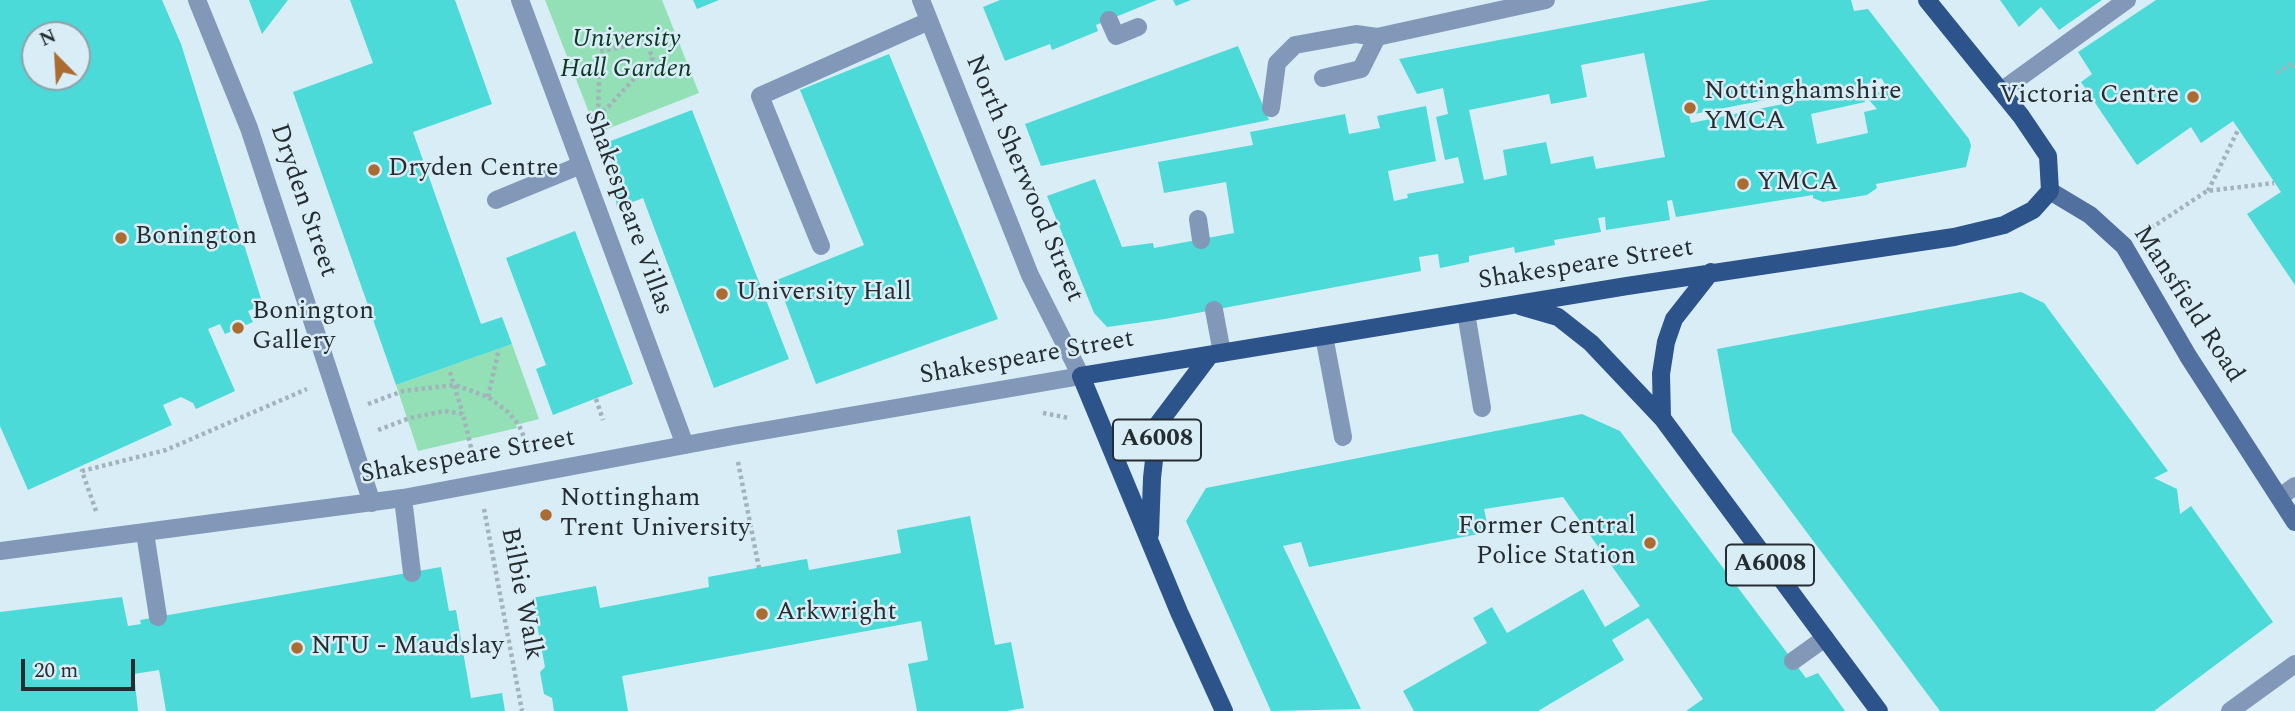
<!DOCTYPE html>
<style>
body{margin:0}
#map{position:relative;width:2295px;height:711px;overflow:hidden;background:#d9edf6;font-family:Spectral,serif}
canvas{display:block}
.north{position:absolute;left:21px;top:21px;width:70px;height:70px;box-sizing:border-box;background:#d9edf6;border:2px solid #91a0a7;border-radius:50%;rotate:336deg;font-size:19px;font-weight:700;line-height:28px;text-align:center;color:#262d31}
.north::after{content:'';display:block;margin:auto;width:24px;height:32px;background:#aa6c31;clip-path:polygon(50% 0,100% 100%,50% 72%,0 100%)}
.scale{position:absolute;left:21px;top:659px;width:114px;height:32px;box-sizing:border-box;border:4px solid #262d31;border-top:0;padding-left:9px;font-size:21px;line-height:24px;white-space:nowrap;color:#262d31;-webkit-text-stroke:5px #d9edf6;paint-order:stroke}
</style>
<div id="map">
<canvas width="2295" height="711"></canvas>
<div class="north">N</div>
<div class="scale">20 m</div>
</div>
<script>
const context = document.querySelector('canvas').getContext('2d');
context.lineJoin = 'round';
function fill(path, color) { context.fillStyle = color; context.fill(path, 'evenodd'); }
const poly = rows => new Path2D(rows.map(r => 'M' + r).join(''));
function strokePath(path, color, width, dash) { context.strokeStyle = color; context.lineWidth = width; context.lineCap = dash ? 'butt' : 'round'; context.setLineDash(dash || []); context.stroke(path); }
function write(font, color, halo, rows, align = 'center') {
  context.font = font + ' Spectral,serif'; context.lineWidth = 5; context.setLineDash([]); context.textBaseline = 'middle'; context.strokeStyle = halo; context.fillStyle = color; for (const [text, x, y, turn = 0] of rows) {
    context.save(); context.translate(x, y); context.rotate((+turn || 0) * Math.PI / 180); context.textAlign = isNaN(turn) ? turn : align; if (halo) context.strokeText(text, 0, 0); context.fillText(text, 0, 0); context.restore();
  }
}
fill(poly([
 [545,0,662,0,699,93,597,133],
 [512,344,539,419,516,425,517,428,418,451,396,385]
]), '#93e0b6');
fill(poly([
 [0,0,162,0,181,44,263,305,248,311,253,322,225,334,220,324,208,329,235,391,196,409,193,403,181,397,163,405,172,425,28,490,0,426],
 [35,35,77,35,77,77,35,77],
 [249,0,288,0,262,34],
 [350,0,455,0,492,104,413,132,481,324,502,317,512,344,396,385,293,92,373,63],
 [693,0,719,0,697,9],
 [1000,0,1157,0,1096,25,1098,31,1052,50,1050,44,1005,61,983,7],
 [1173,0,1191,0,1176,6],
 [1710,0,1851,0,1854,11,1868,9,1969,139,1971,146,1966,167,1876,184,1877,188,1867,195,1823,202,1813,198,1813,195,1676,217,1672,200,1667,201,1670,220,1606,230,1605,217,1598,218,1601,232,1554,240,1555,245,1515,253,1514,247,1469,256,1469,262,1440,268,1438,254,1419,257,1421,271,1165,319,1107,327,1094,313,1047,196,1095,179,1122,247,1153,243,1154,248,1234,233,1226,182,1164,193,1158,162,1253,145,1250,132,1345,114,1349,134,1380,128,1377,116,1426,106,1436,161,1388,171,1394,201,1408,198,1407,194,1464,183,1458,157,1445,160,1436,117,1448,114,1443,88,1417,94,1399,59],
 [1644,53,1665,157,1596,169,1593,156,1551,164,1546,142,1503,150,1507,175,1484,180,1469,110,1549,94,1551,104,1587,97,1581,65],
 [1881,78,1887,87,1868,99,1877,109,1864,112,1868,133,1817,144,1811,114,1865,102,1862,86],
 [1806,92,1807,99,1691,123,1689,115],
 [2000,0,2102,0,2059,30,2041,7,2019,27],
 [2156,0,2295,0,2295,285,2247,214,2281,192,2233,121,2201,143,2191,127,2137,165,2081,82,2092,74,2078,52],
 [1238,46,1269,120,1041,166,1025,124],
 [889,54,998,319,816,384,777,280,864,245,800,90],
 [692,110,789,359,714,388,643,198,617,208,608,142],
 [575,231,633,384,553,415,536,369,546,365,506,258],
 [2021,292,2044,303,2168,471,2154,478,2177,489,2180,514,2191,506,2273,622,2154,711,1940,711,1732,432,1717,349],
 [1582,414,1620,431,1806,678,1818,673,1845,711,1686,711,1703,699,1648,618,1612,640,1624,660,1538,711,1414,711,1403,691,1487,643,1473,618,1492,607,1507,633,1583,589,1605,627,1640,606,1563,497,1484,509,1489,532,1309,567,1301,542,1283,546,1361,709,1271,711,1186,521,1206,488],
 [970,516,995,645,1011,642,1024,708,1007,711,917,711,908,664,928,660,921,621,622,676,628,711,554,711,552,698,544,694,540,672,545,667,532,598,596,586,600,608,709,587,708,577,800,560,807,559,809,570,901,553,897,530],
 [441,567,449,611,456,610,471,698,502,693,505,711,166,711,159,670,134,674,138,711,0,711,0,612,122,597,128,626,141,624,140,620]
]), '#4bdad7');
strokePath(poly([
 [646,43,668,31],
 [2277,73,2292,63,2295,67],
 [591,119,598,115,608,107,653,58,646,43,600,51,598,115],
 [2208,191,2238,130],
 [2145,232,2207,191,2274,183],
 [450,372,463,414],
 [488,397,499,349],
 [596,399,603,420],
 [368,404,403,391,455,385,488,397,508,412,519,425,528,447],
 [1043,413,1069,418],
 [378,430,410,418,445,411,463,414,473,456],
 [738,462,759,568],
 [484,509,522,711],
 [96,511,82,471,166,450,307,389]
]), '#a3b3bb', 4.5, [3.5, 3.5]);
strokePath(poly([
 [1109,20,1116,36,1138,27],
 [2001,91,2127,0],
 [1271,108,1277,63,1295,45,1356,34,1377,37,1361,69,1323,78],
 [496,200,581,165],
 [1198,219,1201,240],
 [821,246,760,96,929,21],
 [1214,310,1222,353],
 [1466,313,1482,408],
 [1324,336,1343,437],
 [2280,497,2295,486],
 [403,498,412,573],
 [145,533,158,617],
 [1793,661,1825,638]
]), '#8298b8', 18);
strokePath(poly([
 [197,0,249,128,372,503],
 [520,0,685,445],
 [1377,37,1546,0],
 [0,551,403,498,733,436,1081,376,1030,275,921,0],
 [2230,711,2295,664]
]), '#8298b8', 18);
strokePath(poly([
 [2050,191,2090,215,2124,246,2188,356,2295,522]
]), '#51709f', 18);
strokePath(poly([
 [1520,306,1558,317,1591,343,1662,418,1879,711],
 [1662,418,1661,374,1666,342,1674,319,1711,272],
 [1150,534,1152,478,1158,424,1210,355],
 [1224,711,1179,612,1081,376,1627,286,1954,237,2004,225,2033,210,2050,191,2048,156,2021,116,1927,0]
]), '#2d538b', 18);
for (const [x, y, r, color] of [
 [2193,97,7,"#aa6c31"],
 [1690,108,7,"#aa6c31"],
 [374,170,7,"#aa6c31"],
 [1743,184,7,"#aa6c31"],
 [121,238,7,"#aa6c31"],
 [722,294,7,"#aa6c31"],
 [238,328,7,"#aa6c31"],
 [546,515,7,"#aa6c31"],
 [1650,543,7,"#aa6c31"],
 [762,614,7,"#aa6c31"],
 [297,648,7,"#aa6c31"]
]) { const dot = new Path2D(); dot.arc(x, y, r, 0, 2 * Math.PI); context.fillStyle = color; context.fill(dot); strokePath(dot, '#d9edf6', 2.5); }
for (const [x, y, w] of [
 [1157,440,88],
 [1770,565,88]
]) { const box = new Path2D(); box.roundRect(x - w / 2, y - 20.5, w, 41, 5); context.fillStyle = '#d9edf6'; context.fill(box); strokePath(box, '#262d31', 2); }
write('bold 24px', '#262d31', null, [
 ["A6008",1157,440],
 ["A6008",1770,565]
]);
write('italic 26px', '#0c3824', '#d9edf6', [
 ["University",626,41],
 ["Hall Garden",626,71]
]);
write('26px', '#262d31', '#d9edf6', [
 ["Nottinghamshire",1704,93],
 ["YMCA",1704,123],
 ["Victoria Centre",2179,97,"right"],
 ["Dryden Centre",388,170],
 ["YMCA",1757,184],
 ["Bonington",135,238],
 ["University Hall",736,294],
 ["Bonington",252,313],
 ["Gallery",252,343],
 ["Nottingham",560,500],
 ["Trent University",560,530],
 ["Former Central",1636,528,"right"],
 ["Police Station",1636,558,"right"],
 ["Arkwright",776,614],
 ["NTU - Maudslay",311,648]
], 'left');
write('26px', '#262d31', '#d9edf6', [
 ["North Sherwood Street",1023,179,67],
 ["Dryden Street",302,201,71],
 ["Shakespeare Villas",627,213,70],
 ["Shakespeare Street",1586,266,-9],
 ["Mansfield Road",2187,305,57],
 ["Shakespeare Street",1027,359,-10],
 ["Shakespeare Street",468,458,-10],
 ["Bilbie Walk",520,594,79]
]);
</script>
